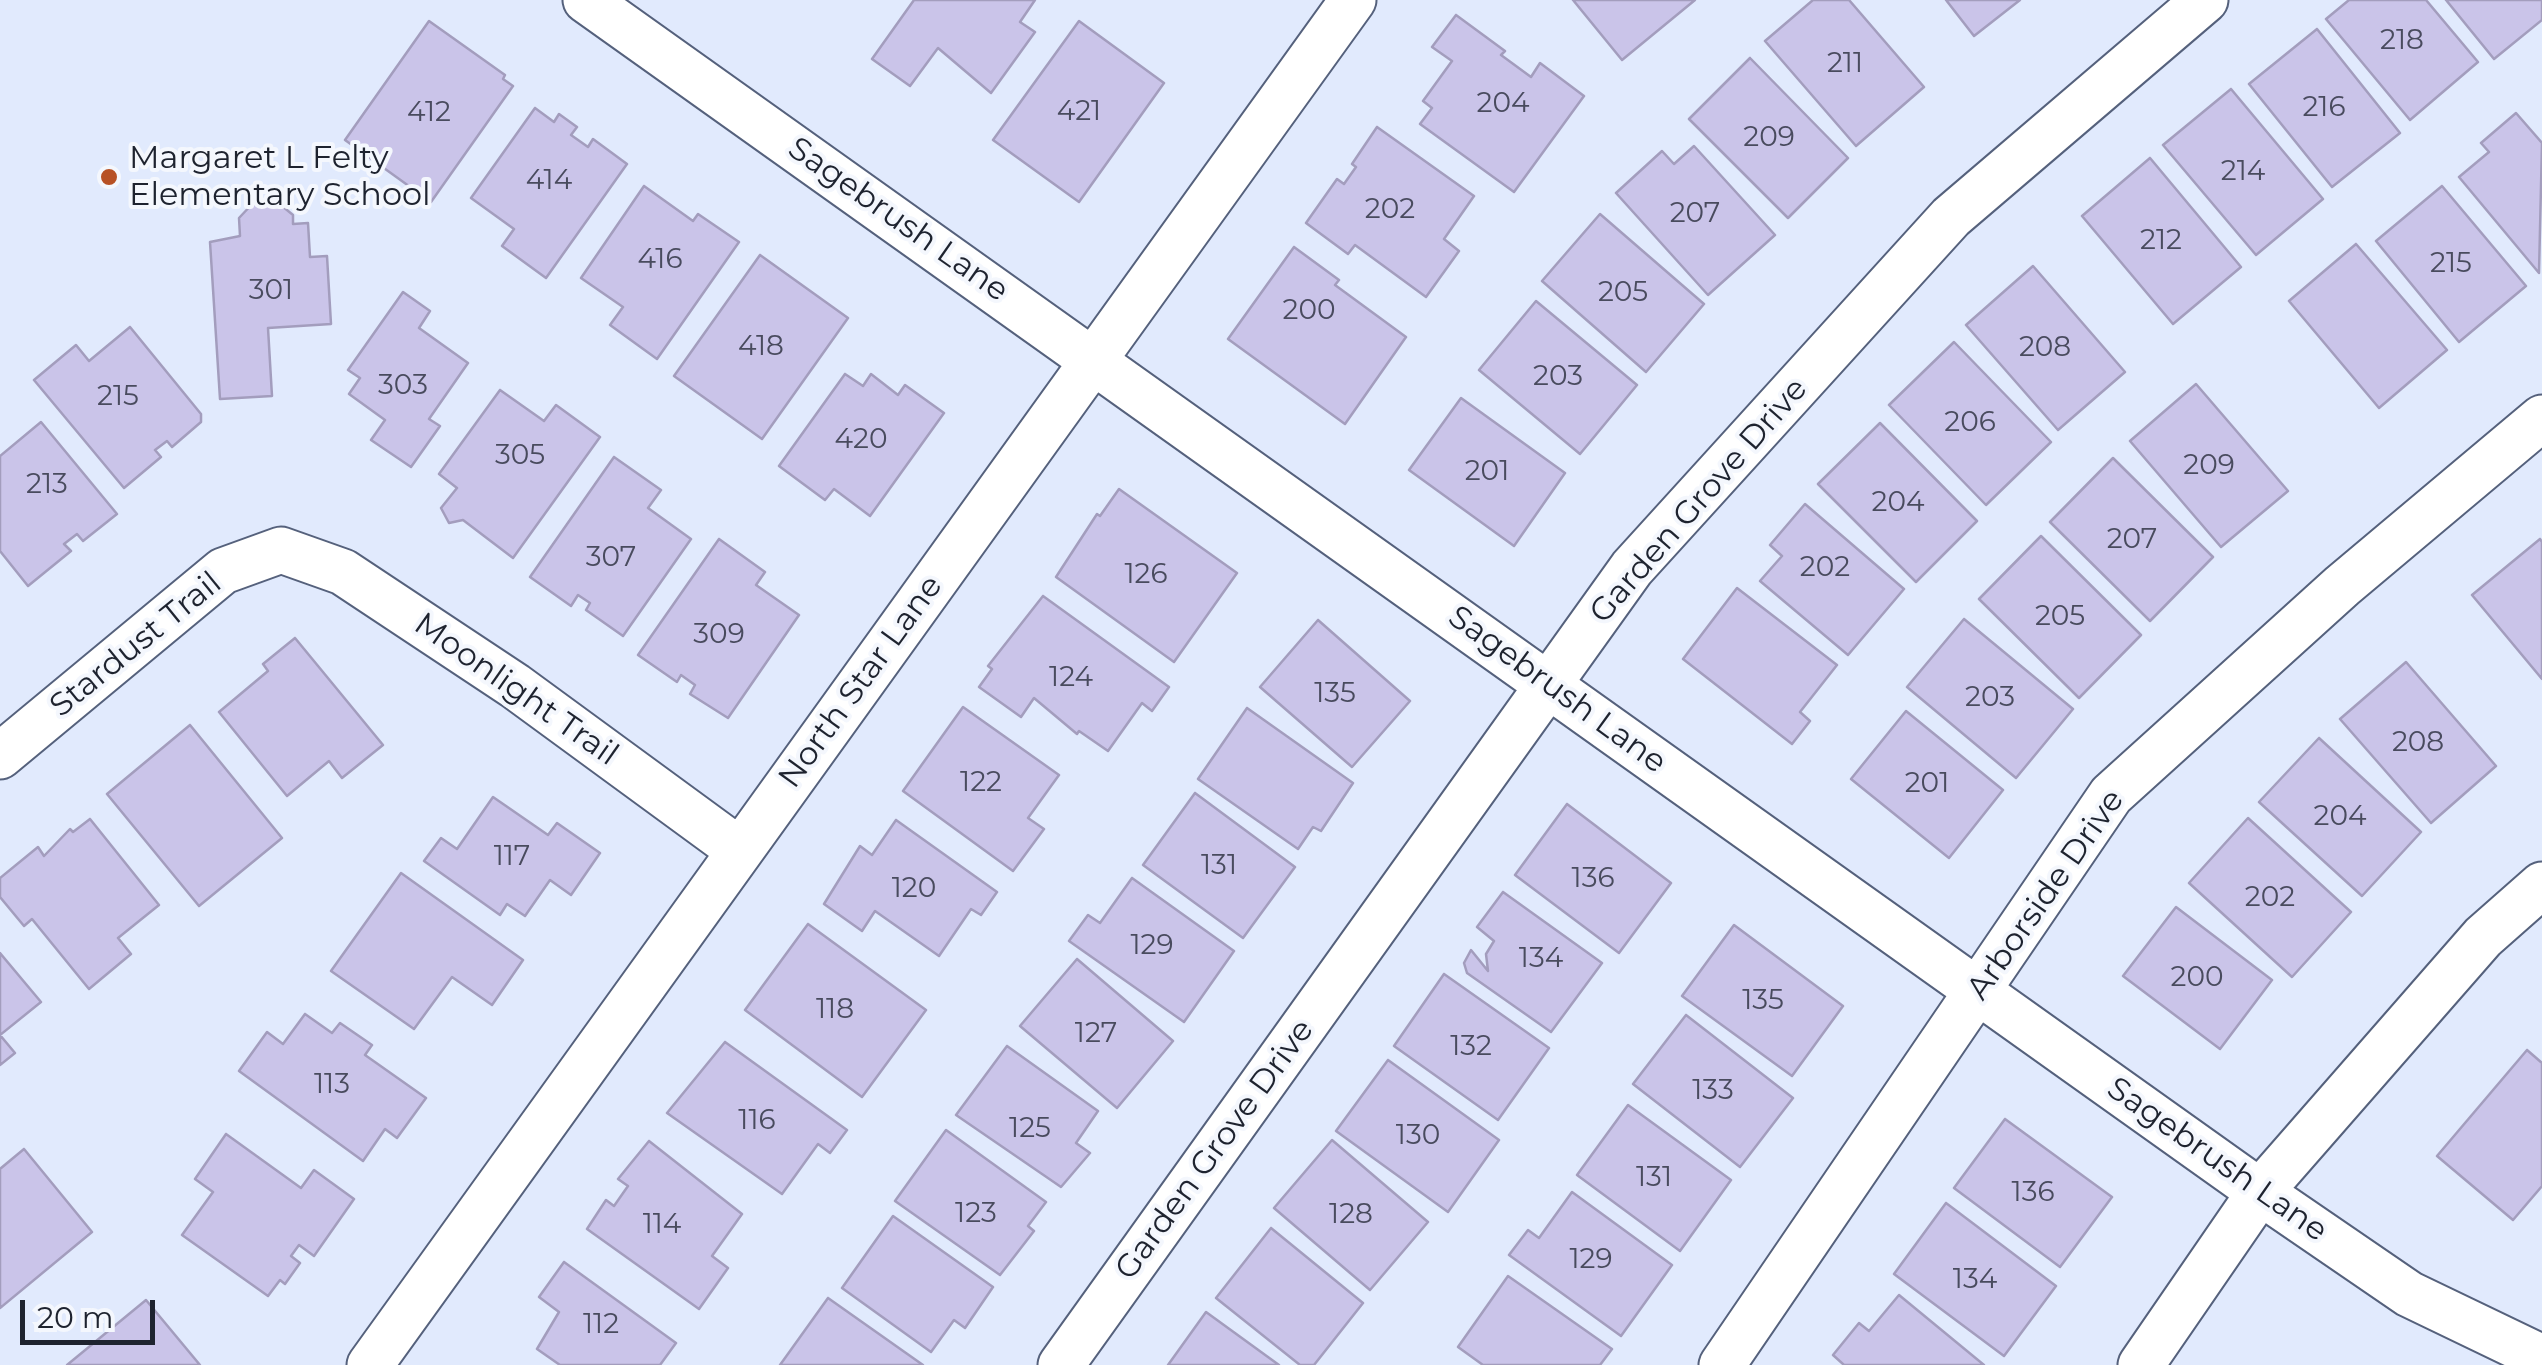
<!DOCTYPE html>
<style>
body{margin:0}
#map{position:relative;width:2542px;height:1365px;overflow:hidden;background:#e1eafd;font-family:Montserrat,sans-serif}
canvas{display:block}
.scale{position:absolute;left:20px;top:1300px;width:135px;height:45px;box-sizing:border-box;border:5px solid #1e232f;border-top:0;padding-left:12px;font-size:30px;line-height:35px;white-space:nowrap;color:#1e232f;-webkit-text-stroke:8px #f4f7fd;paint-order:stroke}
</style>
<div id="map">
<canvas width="2542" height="1365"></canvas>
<div class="scale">20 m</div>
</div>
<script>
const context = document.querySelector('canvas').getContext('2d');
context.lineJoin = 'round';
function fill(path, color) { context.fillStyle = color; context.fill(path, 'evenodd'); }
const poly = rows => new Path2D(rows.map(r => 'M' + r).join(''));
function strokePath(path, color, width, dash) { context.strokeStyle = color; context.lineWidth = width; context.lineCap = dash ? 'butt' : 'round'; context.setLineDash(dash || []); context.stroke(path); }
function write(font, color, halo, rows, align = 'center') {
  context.font = font + ' Montserrat,sans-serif'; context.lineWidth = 8; context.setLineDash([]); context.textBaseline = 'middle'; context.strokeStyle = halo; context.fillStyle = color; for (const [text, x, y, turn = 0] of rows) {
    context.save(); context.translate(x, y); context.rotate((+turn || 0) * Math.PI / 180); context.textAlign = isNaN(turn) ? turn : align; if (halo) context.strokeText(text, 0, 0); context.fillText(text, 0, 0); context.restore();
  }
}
const building = poly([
 [914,0,1035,0,1020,22,1035,32,991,93,938,48,910,86,872,59,914,0],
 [1573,0,1695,0,1622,60,1573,0],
 [1813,0,1849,0,1924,87,1856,146,1765,41,1813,0],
 [1946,0,2020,0,1974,36,1946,0],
 [2349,0,2426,0,2478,62,2410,120,2326,19,2349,0],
 [2446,0,2542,0,2542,20,2494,59,2446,0],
 [1456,15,1505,51,1501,55,1531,77,1540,63,1584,96,1514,192,1420,124,1432,108,1423,101,1452,61,1432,47,1456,15],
 [429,21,505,75,503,79,513,86,431,202,345,140,429,21],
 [1079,21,1164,83,1079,202,993,140,1079,21],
 [2317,29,2400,133,2332,187,2249,84,2317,29],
 [1750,58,1848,158,1788,218,1689,119,1750,58],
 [2231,89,2323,199,2256,255,2163,145,2231,89],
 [535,108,554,122,559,114,577,127,571,135,588,147,593,139,627,164,546,278,502,246,514,229,471,198,535,108],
 [2516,113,2542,143,2539,273,2459,177,2489,152,2481,143,2516,113],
 [1377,127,1474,196,1444,239,1459,251,1426,297,1355,245,1348,254,1306,223,1337,179,1344,184,1356,167,1352,164,1377,127],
 [1694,146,1775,235,1708,295,1616,193,1662,151,1674,164,1694,146],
 [2150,158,2241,267,2173,324,2082,216,2150,158],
 [644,186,693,221,698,214,739,242,657,359,610,325,623,307,581,278,644,186],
 [2442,186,2526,286,2459,342,2376,241,2442,186],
 [276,201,293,215,293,224,308,223,310,257,327,256,331,324,268,328,272,396,220,399,210,242,240,236,239,218,254,202,276,201],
 [1600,214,1704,304,1646,372,1542,281,1600,214],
 [2356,244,2447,350,2379,408,2289,301,2356,244],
 [1294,247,1339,280,1335,285,1406,337,1345,424,1228,339,1294,247],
 [760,255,848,318,762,439,674,376,760,255],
 [2033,266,2125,372,2058,430,1966,325,2033,266],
 [403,292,430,311,419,328,468,363,429,419,440,426,411,467,371,440,385,420,349,394,360,378,348,370,403,292],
 [1536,301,1637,385,1580,454,1479,370,1536,301],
 [130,327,201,414,201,422,172,447,167,441,155,450,161,457,124,488,34,380,76,345,89,361,130,327],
 [1954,342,2051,442,1986,505,1889,405,1954,342],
 [845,374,863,386,871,374,898,395,905,385,944,413,870,516,834,489,825,500,779,466,845,374],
 [2196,384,2288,491,2221,547,2130,441,2196,384],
 [500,390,544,421,556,405,600,437,513,558,463,520,449,523,441,508,457,488,439,474,500,390],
 [1461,398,1565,473,1514,546,1409,470,1461,398],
 [41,422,117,514,83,541,77,534,64,544,71,551,28,586,0,551,0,456,41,422],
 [1880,423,1977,521,1916,582,1818,484,1880,423],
 [614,457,661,490,648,508,691,539,623,636,586,610,590,603,578,595,571,606,530,577,614,457],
 [2113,458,2213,557,2150,621,2050,522,2113,458],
 [1119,489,1237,573,1174,662,1056,577,1097,514,1100,516,1119,489],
 [1805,504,1904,589,1848,655,1760,581,1782,556,1770,545,1805,504],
 [2041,536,2141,635,2079,698,1979,599,2041,536],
 [719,539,765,572,756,585,799,615,728,718,690,694,695,685,681,675,677,682,638,655,719,539],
 [2540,539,2542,542,2542,679,2472,595,2540,539],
 [1737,588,1837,665,1800,712,1810,721,1792,744,1683,659,1737,588],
 [1043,596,1169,687,1152,711,1142,703,1108,751,1079,731,1077,734,1034,698,1021,717,979,687,992,669,988,666,1043,596],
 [1964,619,2073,709,2016,778,1907,687,1964,619],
 [1318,620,1410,701,1352,767,1260,687,1318,620],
 [295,638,383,745,342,778,329,761,287,796,219,712,268,671,263,664,295,638],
 [2406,662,2496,766,2431,823,2340,719,2406,662],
 [963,707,1059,775,1028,818,1044,829,1013,871,903,791,963,707],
 [1247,708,1353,783,1321,831,1313,827,1298,849,1198,779,1247,708],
 [1906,711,2003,790,1949,858,1851,779,1906,711],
 [190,725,282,838,199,906,107,794,190,725],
 [2319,738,2421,832,2362,896,2259,802,2319,738],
 [1195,793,1295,867,1243,938,1143,865,1195,793],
 [493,797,548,835,557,823,600,853,571,895,550,880,525,916,507,904,500,915,424,861,441,838,457,849,493,797],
 [1567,804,1671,883,1619,953,1515,875,1567,804],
 [2248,818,2351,912,2292,977,2189,883,2248,818],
 [90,819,159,905,118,938,131,954,89,989,32,919,24,926,0,897,0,878,38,847,44,856,70,829,73,832,90,819],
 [896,820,997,892,981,915,971,909,939,956,875,911,862,931,824,904,860,846,872,855,896,820],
 [401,873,523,960,492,1005,452,977,414,1029,331,971,401,873],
 [1132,878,1234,951,1184,1022,1069,941,1088,915,1100,923,1132,878],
 [1503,892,1602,963,1551,1032,1467,973,1464,963,1471,950,1488,971,1486,954,1494,941,1477,927,1503,892],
 [2176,907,2272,980,2220,1049,2123,976,2176,907],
 [808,924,926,1010,862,1097,745,1010,808,924],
 [1734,925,1843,1006,1792,1076,1682,996,1734,925],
 [0,953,41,1002,0,1035,15,1053,0,1065,0,953],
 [1077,959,1173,1041,1117,1108,1020,1026,1077,959],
 [1444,974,1549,1048,1498,1120,1394,1046,1444,974],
 [305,1014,332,1033,340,1023,372,1045,365,1055,426,1098,397,1138,385,1129,363,1161,239,1071,267,1032,283,1044,305,1014],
 [1686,1015,1793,1098,1740,1167,1633,1084,1686,1015],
 [725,1042,847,1130,830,1153,818,1144,782,1194,667,1113,725,1042],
 [1007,1046,1098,1111,1076,1143,1090,1153,1061,1187,956,1115,1007,1046],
 [2527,1050,2542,1063,2542,1186,2513,1220,2437,1156,2527,1050],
 [1388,1060,1499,1140,1448,1212,1336,1131,1388,1060],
 [1628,1105,1731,1180,1680,1251,1577,1175,1628,1105],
 [2005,1119,2112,1197,2060,1267,1954,1188,2005,1119],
 [946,1130,1046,1202,1028,1226,1034,1231,1000,1275,895,1201,946,1130],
 [226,1134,301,1188,314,1170,354,1199,314,1256,299,1245,291,1256,300,1263,285,1284,280,1280,268,1296,182,1235,213,1192,195,1179,226,1134],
 [1332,1140,1428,1222,1370,1290,1274,1208,1332,1140],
 [649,1141,742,1214,712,1256,728,1268,699,1309,587,1229,606,1200,614,1206,628,1186,618,1179,649,1141],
 [24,1149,92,1232,0,1308,0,1169,24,1149],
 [1572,1192,1672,1265,1621,1336,1509,1255,1528,1230,1539,1238,1572,1192],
 [1946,1203,2056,1286,2004,1356,1894,1274,1946,1203],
 [893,1216,993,1287,965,1328,954,1320,931,1352,842,1288,893,1216],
 [1271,1228,1363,1303,1314,1365,1300,1365,1216,1298,1271,1228],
 [564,1262,676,1343,660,1365,560,1365,537,1349,559,1312,539,1297,564,1262],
 [1508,1276,1612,1349,1600,1365,1483,1365,1458,1347,1508,1276],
 [1899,1295,1984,1365,1844,1365,1833,1355,1859,1323,1869,1331,1899,1295],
 [828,1298,923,1365,780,1365,828,1298],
 [146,1300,200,1365,67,1365,146,1300],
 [1206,1312,1279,1365,1168,1365,1206,1312]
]);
fill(building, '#cac4e9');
strokePath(building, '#a39dbd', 2.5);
const minor = poly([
 [586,0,2260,1192,2409,1294,2542,1358],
 [0,756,223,571,281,550,343,572,515,686,739,850],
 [370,1365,1353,0],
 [1061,1365,1632,568,1951,217,2205,0],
 [1722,1365,2111,795,2342,586,2542,418],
 [2141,1365,2260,1192,2483,937,2542,885]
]);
strokePath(minor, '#55617c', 49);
strokePath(minor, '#fff', 45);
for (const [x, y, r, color] of [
 [109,177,10,"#b75125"]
]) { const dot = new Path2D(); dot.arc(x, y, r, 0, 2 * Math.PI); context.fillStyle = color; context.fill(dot); strokePath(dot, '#f4f7fd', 4); }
write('28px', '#494b5e', null, [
 ["218",2402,41],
 ["211",1845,64],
 ["204",1503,104],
 ["216",2324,108],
 ["421",1079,112],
 ["412",429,113],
 ["209",1769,138],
 ["214",2243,172],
 ["414",549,181],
 ["202",1390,210],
 ["207",1695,214],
 ["212",2161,241],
 ["416",660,260],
 ["215",2451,264],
 ["301",271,291],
 ["205",1623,293],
 ["200",1309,311],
 ["418",761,347],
 ["208",2045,348],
 ["203",1558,377],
 ["303",403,386],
 ["215",118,397],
 ["206",1970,423],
 ["420",861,440],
 ["305",520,456],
 ["209",2209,466],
 ["201",1487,472],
 ["213",47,485],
 ["204",1898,503],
 ["207",2132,540],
 ["307",611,558],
 ["202",1825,568],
 ["126",1146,575],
 ["205",2060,617],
 ["309",719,635],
 ["124",1071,678],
 ["135",1335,694],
 ["203",1990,698],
 ["208",2418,743],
 ["122",981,783],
 ["201",1927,784],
 ["204",2340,817],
 ["117",512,857],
 ["131",1219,866],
 ["136",1593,879],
 ["120",914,889],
 ["202",2270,898],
 ["129",1152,946],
 ["134",1541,959],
 ["200",2197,978],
 ["135",1763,1001],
 ["118",835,1010],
 ["127",1096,1034],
 ["132",1471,1047],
 ["113",332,1085],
 ["133",1713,1091],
 ["116",757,1121],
 ["125",1030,1129],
 ["130",1418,1136],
 ["131",1654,1178],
 ["136",2033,1193],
 ["123",976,1214],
 ["128",1351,1215],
 ["114",662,1225],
 ["129",1591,1260],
 ["134",1975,1280],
 ["112",601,1325]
]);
write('32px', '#1e232f', '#f4f7fd', [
 ["Margaret L Felty",129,159],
 ["Elementary School",129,196]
], 'left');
write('32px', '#1e232f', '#f4f7fd', [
 ["Sagebrush Lane",898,220,35],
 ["Garden Grove Drive",1699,501,-49],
 ["Stardust Trail",136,645,-39],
 ["North Star Lane",861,682,-54],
 ["Moonlight Trail",516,690,35],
 ["Sagebrush Lane",1557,690,36],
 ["Arborside Drive",2046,895,-55],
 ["Garden Grove Drive",1215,1150,-54],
 ["Sagebrush Lane",2217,1160,35]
]);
</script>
